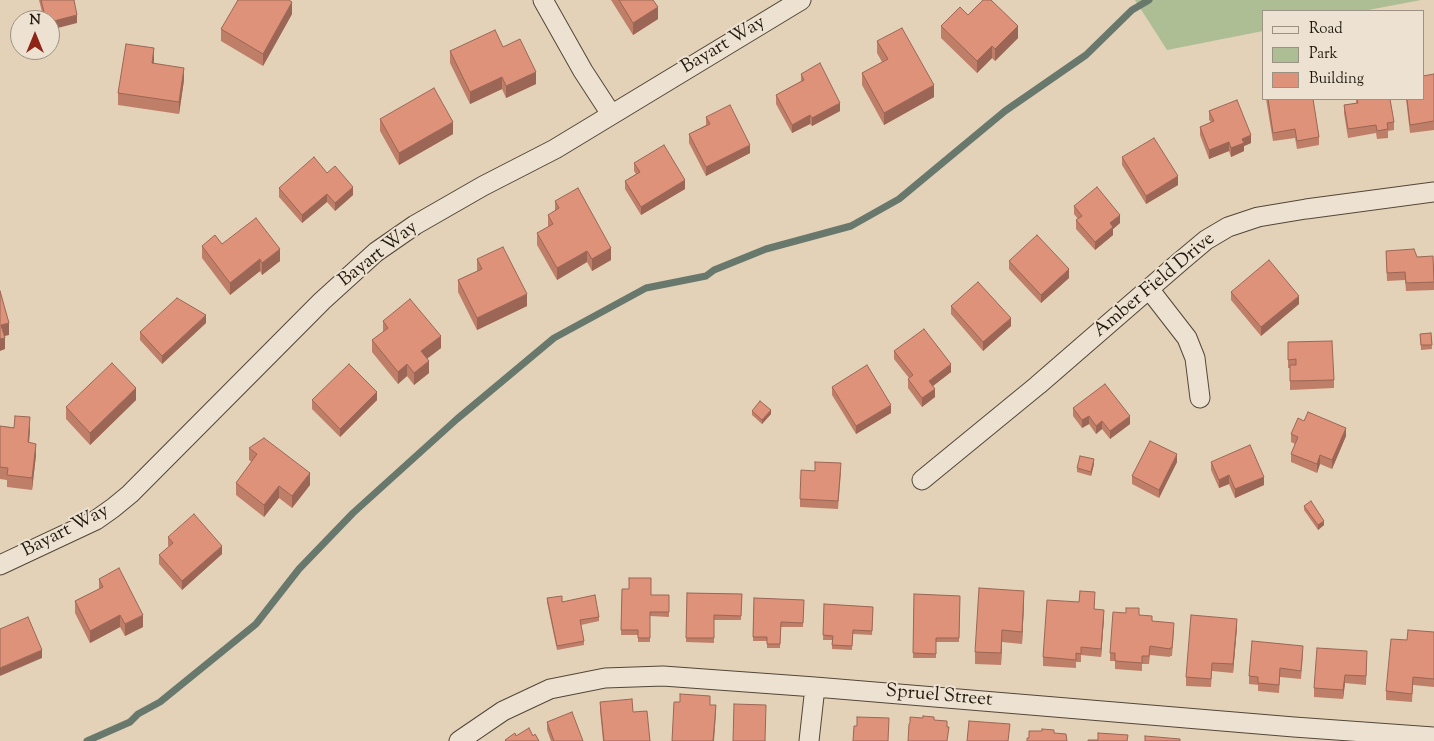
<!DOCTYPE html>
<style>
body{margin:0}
#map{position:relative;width:1434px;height:741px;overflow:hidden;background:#e3d2b8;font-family:"Sorts Mill Goudy",serif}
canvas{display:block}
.legend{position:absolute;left:1262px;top:10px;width:162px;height:90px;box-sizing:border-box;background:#ede2d1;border:1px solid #9c9283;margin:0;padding:6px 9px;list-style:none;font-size:15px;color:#22190e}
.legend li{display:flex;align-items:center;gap:10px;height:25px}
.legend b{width:25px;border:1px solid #9c9283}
.north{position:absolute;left:10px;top:10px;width:50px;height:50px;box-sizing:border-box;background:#ede2d1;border:1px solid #9c9283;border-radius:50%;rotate:0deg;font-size:14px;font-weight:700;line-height:20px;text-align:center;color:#22190e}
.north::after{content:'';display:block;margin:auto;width:18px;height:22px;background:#8f2418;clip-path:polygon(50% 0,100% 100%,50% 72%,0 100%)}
</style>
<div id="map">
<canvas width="1434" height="741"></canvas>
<ul class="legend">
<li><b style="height:6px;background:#ede2d1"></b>Road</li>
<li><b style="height:14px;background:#adbd94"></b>Park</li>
<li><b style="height:14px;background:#de9279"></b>Building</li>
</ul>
<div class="north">N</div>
</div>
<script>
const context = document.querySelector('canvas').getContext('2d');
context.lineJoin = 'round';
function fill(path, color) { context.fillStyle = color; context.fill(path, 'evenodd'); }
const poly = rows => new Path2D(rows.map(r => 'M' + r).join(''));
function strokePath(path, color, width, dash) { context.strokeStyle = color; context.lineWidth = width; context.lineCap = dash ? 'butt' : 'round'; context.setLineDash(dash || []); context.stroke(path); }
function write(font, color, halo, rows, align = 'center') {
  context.font = font + ' "Sorts Mill Goudy",serif'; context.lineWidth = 4; context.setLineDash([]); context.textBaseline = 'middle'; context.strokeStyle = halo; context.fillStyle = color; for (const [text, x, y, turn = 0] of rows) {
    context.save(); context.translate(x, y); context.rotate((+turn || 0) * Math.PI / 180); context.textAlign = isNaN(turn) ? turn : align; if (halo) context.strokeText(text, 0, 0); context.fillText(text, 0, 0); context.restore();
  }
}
fill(poly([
 [1135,0,1421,0,1363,11,1263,11,1263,31,1167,50]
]), '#adbd94');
strokePath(poly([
 [87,741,130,722,138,714,160,702,256,624,299,569,353,513,457,419,554,338,646,288,706,276,714,270,766,249,851,226,899,199,1005,111,1086,55,1132,10,1149,0]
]), '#68786c', 7);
const street = poly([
 [543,0,583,71,611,114],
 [1149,289,1187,338,1195,358,1200,398],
 [922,480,1038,385,1181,261,1206,240,1228,227,1258,217,1306,209,1434,192],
 [0,565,96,520,113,508,130,494,322,301,376,252,415,225,483,186,555,149,801,0],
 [459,741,503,711,550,689,605,678,663,676,815,687,1294,727,1434,737],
 [809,741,815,687]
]);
strokePath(street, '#524738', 21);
strokePath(street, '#ede2d1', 19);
fill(poly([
 [39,0,74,0,77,23,50,20,44,20],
 [611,0,653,0,658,19,633,35],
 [292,14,263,66,221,41,221,29],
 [968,15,1018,38,995,61,992,58,977,73,941,38,941,26],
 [877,41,934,97,884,125,862,85,862,73,882,62,877,53],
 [503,47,536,84,506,98,502,89,470,104,450,63,450,51],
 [154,60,154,64,184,80,179,114,118,105,118,93],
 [801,74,840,111,812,126,810,124,792,133,776,104,776,95,801,81],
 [1434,74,1434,130,1410,133,1406,99,1423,99],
 [1266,99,1313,99,1319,137,1319,145,1297,149,1295,138,1273,141],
 [1356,99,1390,99,1394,122,1394,130,1388,131,1388,138,1377,139,1376,133,1348,138,1344,113,1344,105,1356,103],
 [1209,111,1251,143,1244,146,1244,151,1231,157,1229,151,1209,159,1200,135,1200,127,1211,122,1209,120],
 [706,117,750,153,706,176,689,143,689,134,706,125],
 [380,119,453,134,399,165,380,131],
 [1122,157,1178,185,1146,204,1122,165],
 [634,163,685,189,641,215,625,189,625,181,636,174,634,171],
 [327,173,353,195,335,211,327,202,302,223,279,197,279,188],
 [555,201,611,260,592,271,587,262,557,280,537,245,537,233,548,227,548,215,555,211],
 [1074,206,1120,223,1113,229,1113,235,1095,250,1076,229,1076,220,1078,219,1074,214],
 [222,244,280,261,262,275,260,271,230,295,202,258,202,246],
 [1386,251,1417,257,1434,272,1434,290,1406,291,1405,280,1387,281],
 [477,259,527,306,477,330,458,292,458,280,477,271],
 [1009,261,1069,278,1041,303,1009,269],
 [1231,292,1299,304,1261,336,1231,300],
 [951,306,1011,326,983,351,951,314],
 [383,321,441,348,427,359,429,373,414,385,407,376,398,384,372,352,372,340,383,332],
 [206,323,162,364,140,340,140,332],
 [1431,333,1432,349,1421,350,1420,334],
 [1288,342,1334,380,1334,388,1290,390,1290,368,1288,368],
 [894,351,951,372,933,386,935,397,922,407,908,388,908,379,909,378,894,359],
 [832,387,891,413,856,434,832,395],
 [136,400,90,445,66,419,66,407],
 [312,400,377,400,340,437,312,409],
 [1073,408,1130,424,1110,439,1102,429,1096,434,1089,424,1082,428,1073,416],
 [752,411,771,414,762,424,752,415],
 [0,426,30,429,29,443,36,455,32,490,7,487,7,480,0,479],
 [1291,434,1346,436,1332,469,1320,464,1317,473,1291,462,1291,454,1295,444,1291,442],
 [249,448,310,485,292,508,279,498,264,517,236,495,236,483,252,462,249,460],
 [1177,462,1159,498,1132,484,1132,476],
 [1211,462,1264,485,1235,498,1229,484,1219,488,1211,470],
 [1094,464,1091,476,1077,472,1077,468],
 [841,472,838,509,800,507,800,499],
 [1304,506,1324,525,1318,530,1304,510],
 [168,537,222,554,182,590,159,564,159,555,169,547,168,545],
 [99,579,143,627,125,636,120,627,90,643,75,613,75,601,99,589],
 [622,589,651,595,669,595,669,617,650,616,650,642,638,642,638,635,621,635],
 [687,593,742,594,741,620,714,620,714,643,686,642],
 [914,594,960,596,959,642,936,642,936,658,913,658],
 [547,598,562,602,599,617,599,621,581,625,584,641,584,645,557,650,547,602],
 [754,598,804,600,803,627,781,627,780,648,767,648,767,641,753,641],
 [1095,600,1094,609,1104,618,1101,657,1081,655,1081,662,1076,662,1076,668,1043,666,1043,657],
 [1024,603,1022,644,1002,642,1001,665,975,664,975,652],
 [824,604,873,607,872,635,853,634,852,650,832,649,832,640,823,640],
 [1139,615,1174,631,1172,656,1170,656,1170,657,1150,655,1149,664,1142,664,1142,671,1115,669,1115,661,1110,661,1110,653],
 [1237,627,1233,673,1212,671,1211,687,1186,686,1186,677],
 [1434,632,1434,687,1413,685,1412,702,1386,700,1386,691,1407,640],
 [1303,654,1301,679,1280,677,1279,693,1258,691,1258,685,1249,684,1249,676],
 [1367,659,1366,685,1345,683,1343,699,1314,697,1314,688],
 [600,702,633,712,650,741,603,741,600,711],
 [547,722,583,741,551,741,547,730]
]), '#bf7e68');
fill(poly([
 [292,2,292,14,263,66,263,54],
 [658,7,658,19,633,35,633,23],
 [77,15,77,23,50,30,50,22],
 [1018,26,1018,38,995,61,995,49],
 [992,46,992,58,977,73,977,61],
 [154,48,154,60,152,75,152,63],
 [184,68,184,80,179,114,179,102],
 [536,72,536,84,506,98,506,86],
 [502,77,502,89,470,104,470,92],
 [934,85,934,97,884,125,884,113],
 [840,103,840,111,812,126,812,118],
 [810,115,810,124,792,133,792,125],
 [453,122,453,134,399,165,399,153],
 [1251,135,1251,143,1244,146,1244,151,1231,157,1231,148,1242,139],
 [1229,142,1229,151,1209,159,1209,150],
 [750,145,750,153,706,176,706,167],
 [1178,176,1178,185,1146,204,1146,196],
 [685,180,685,189,641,215,641,207],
 [353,187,353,195,335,211,335,203],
 [327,194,327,202,302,223,302,215],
 [1120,215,1120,223,1113,229,1113,235,1095,250,1095,242,1110,223],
 [611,248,611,260,592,271,592,259],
 [280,249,280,261,262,275,262,263],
 [587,251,587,262,557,280,557,268],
 [260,259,260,271,230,295,230,283],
 [1069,269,1069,278,1041,303,1041,295],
 [527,294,527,306,477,330,477,318],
 [1299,296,1299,304,1261,336,1261,327],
 [206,315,206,323,162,364,162,356],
 [1011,318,1011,326,983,351,983,342],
 [9,323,9,335,1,337,1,325],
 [441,336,441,348,421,363,421,351],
 [5,338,5,349,0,351,0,339],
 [429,361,429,373,414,385,414,373],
 [407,364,407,376,398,384,398,372],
 [951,364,951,372,929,389,929,381],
 [136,388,136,400,90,445,90,433],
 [935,389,935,397,922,407,922,398],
 [377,392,377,400,340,437,340,429],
 [891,405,891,413,856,434,856,426],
 [771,410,771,414,762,424,762,420],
 [1089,416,1089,424,1082,428,1082,420],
 [1130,416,1130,424,1110,439,1110,431],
 [30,417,30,429,28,454,28,442],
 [1102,421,1102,429,1096,434,1096,426],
 [1346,428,1346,436,1332,469,1332,460],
 [36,444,36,455,32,490,32,478],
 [1177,454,1177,462,1159,498,1159,490],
 [1320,455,1320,464,1317,473,1317,464],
 [1094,459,1094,464,1091,476,1091,472],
 [310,473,310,485,292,508,292,496],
 [1229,475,1229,484,1219,488,1219,480],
 [1264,477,1264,485,1235,498,1235,489],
 [279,486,279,498,264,517,264,505],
 [1324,521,1324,525,1318,530,1318,525],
 [222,546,222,554,182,590,182,581],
 [1024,591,1024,603,1022,644,1022,632],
 [1104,610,1104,618,1101,657,1101,649],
 [120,615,120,627,90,643,90,631],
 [143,615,143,627,125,636,125,624],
 [1237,619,1237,627,1233,673,1233,664],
 [1002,630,1002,642,1001,665,1001,653],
 [42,650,42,658,0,676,0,668],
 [1345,675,1345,683,1343,699,1343,690],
 [716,705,716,713,714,741,713,741]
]), '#9b6655');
const building = poly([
 [41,0,74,0,77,15,50,22,50,20,46,20,41,0],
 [238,0,289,0,292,2,263,54,221,29,238,0],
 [619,0,653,0,658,7,633,23,619,0],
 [983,0,991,0,1018,26,995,49,992,46,977,61,941,26,960,7,968,15,983,0],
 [902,28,934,85,884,113,862,73,888,59,877,41,902,28],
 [495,30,503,47,520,39,536,72,506,86,502,77,470,92,450,51,495,30],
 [126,44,154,48,152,63,184,68,179,102,118,93,126,44],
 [820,63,840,103,812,118,810,115,792,125,776,95,804,80,801,74,820,63],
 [1434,74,1434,121,1410,125,1407,99,1423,99,1423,76,1434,74],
 [434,88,453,122,399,153,380,119,434,88],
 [1268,99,1313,99,1319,137,1297,141,1295,129,1273,133,1268,99],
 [1357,99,1390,99,1394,122,1387,123,1388,129,1377,131,1376,125,1348,129,1344,105,1358,103,1357,99],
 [1237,100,1251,135,1242,139,1244,143,1231,148,1229,142,1209,150,1200,127,1214,121,1209,111,1237,100],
 [730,105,750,145,706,167,689,134,710,124,706,117,730,105],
 [1154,138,1178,176,1146,196,1122,157,1154,138],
 [664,145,685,180,641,207,625,181,640,172,634,163,664,145],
 [314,157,327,173,335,166,353,187,335,203,327,194,302,215,279,188,314,157],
 [1097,187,1120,215,1110,223,1113,227,1095,242,1076,220,1082,216,1074,206,1097,187],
 [578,188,611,248,592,259,587,251,557,268,537,233,553,224,548,215,559,208,555,201,578,188],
 [256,218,280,249,262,263,260,259,230,283,202,246,215,235,222,244,256,218],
 [1037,235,1069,269,1041,295,1009,261,1037,235],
 [503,247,527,294,477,318,458,280,482,269,477,259,503,247],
 [1414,249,1417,257,1433,256,1434,282,1406,283,1405,272,1387,273,1386,251,1414,249],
 [1269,260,1299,296,1261,327,1231,292,1269,260],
 [978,282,1011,318,983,342,951,306,978,282],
 [0,291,9,323,1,325,5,338,0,339,0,291],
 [177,298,206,315,162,356,140,332,177,298],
 [410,299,441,336,421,351,429,361,414,373,407,364,398,372,372,340,388,328,383,321,410,299],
 [924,329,951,364,929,381,935,389,922,398,908,379,913,375,894,351,924,329],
 [1431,333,1432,345,1421,345,1420,334,1431,333],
 [1332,341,1334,380,1290,381,1290,365,1296,365,1296,359,1288,360,1288,342,1332,341],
 [112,363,136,388,90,433,66,407,112,363],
 [349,364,377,392,340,429,312,400,349,364],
 [867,365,891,405,856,426,832,387,867,365],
 [1105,384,1130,416,1110,431,1102,421,1096,426,1089,416,1082,420,1073,408,1105,384],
 [760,401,771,410,762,420,752,411,760,401],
 [1308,412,1346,428,1332,460,1320,455,1317,464,1291,454,1298,437,1291,434,1298,418,1304,421,1308,412],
 [15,416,30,417,28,442,36,444,32,478,7,475,8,468,0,467,0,426,14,428,15,416],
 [264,438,310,473,292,496,279,486,264,505,236,483,257,454,249,448,264,438],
 [1150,441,1177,454,1159,490,1132,476,1150,441],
 [1250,445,1264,477,1235,489,1229,475,1219,480,1211,462,1250,445],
 [1080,456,1094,459,1091,472,1077,468,1080,456],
 [815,462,841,463,838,501,800,499,801,470,815,471,815,462],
 [1311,501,1324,521,1318,525,1304,506,1311,501],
 [194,514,222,546,182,581,159,555,173,543,168,537,194,514],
 [119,568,143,615,125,624,120,615,90,631,75,601,103,587,99,579,119,568],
 [629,578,651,578,651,595,669,595,669,612,650,612,650,638,638,638,638,630,621,630,622,589,629,589,629,578],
 [979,588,1024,591,1022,632,1002,630,1001,653,975,652,979,588],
 [1080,591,1095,592,1094,609,1104,610,1101,649,1081,647,1081,654,1076,653,1076,660,1043,657,1047,600,1079,602,1080,591],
 [687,593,742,594,741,616,714,615,714,638,686,638,687,593],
 [914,594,960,596,959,638,936,638,936,654,913,653,914,594],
 [595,595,599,617,580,620,584,641,557,646,547,598,562,596,562,602,595,595],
 [754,598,804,600,803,623,781,622,780,644,767,644,767,637,753,637,754,598],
 [824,604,873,607,872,631,853,630,852,646,832,645,833,636,823,635,824,604],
 [1126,608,1139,608,1139,615,1152,616,1152,621,1174,623,1172,648,1170,648,1170,649,1150,646,1149,656,1142,656,1142,663,1115,661,1115,653,1110,653,1113,612,1126,613,1126,608],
 [1191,615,1237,619,1233,664,1212,663,1211,679,1186,677,1191,615],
 [28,617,42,650,0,668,0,629,28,617],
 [1408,630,1434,632,1434,679,1413,677,1412,694,1386,691,1391,639,1407,640,1408,630],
 [1252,641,1303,646,1301,671,1280,668,1279,685,1258,683,1258,677,1249,676,1252,641],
 [1317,648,1367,651,1366,676,1345,675,1343,690,1314,688,1317,648],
 [680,694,710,696,710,705,716,705,713,741,672,741,674,702,680,702,680,694],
 [632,699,633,712,647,711,650,741,604,741,600,702,632,699],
 [734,704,766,705,765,741,733,741,734,704],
 [572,712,583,741,554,741,547,722,572,712],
 [923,716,934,717,934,720,947,721,947,727,949,727,947,741,908,741,909,724,910,723,910,717,923,718,923,716],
 [857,717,889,718,888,741,853,741,854,726,857,726,857,717],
 [969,721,1010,724,1008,741,967,741,969,721],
 [529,728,533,736,535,734,539,741,506,741,505,740,515,733,516,736,529,728],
 [1042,729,1054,730,1054,733,1066,734,1067,741,1027,741,1027,738,1029,738,1029,731,1042,731,1042,729],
 [1098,733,1128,735,1127,741,1088,741,1088,740,1098,740,1098,733],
 [1145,736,1180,739,1180,741,1145,741,1145,736]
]);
fill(building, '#de9279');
strokePath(building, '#9b6655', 1);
write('19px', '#22190e', '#ede2d1', [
 ["Bayart Way",724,46,-31],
 ["Bayart Way",379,255,-38],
 ["Amber Field Drive",1155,286,-40],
 ["Bayart Way",66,532,-27],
 ["Spruel Street",939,697,5]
]);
</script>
